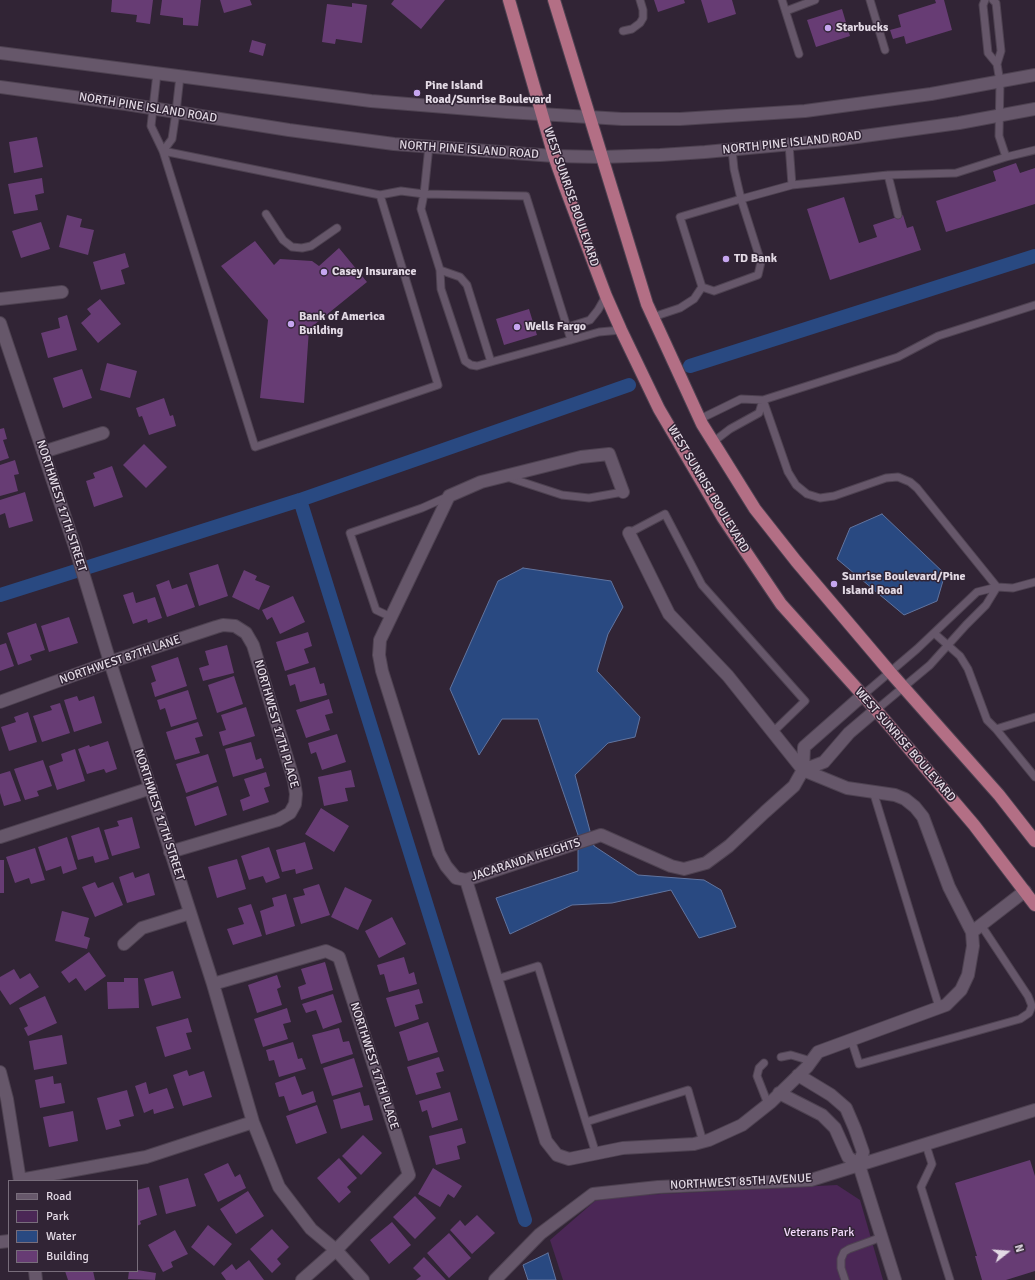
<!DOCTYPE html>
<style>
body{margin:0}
#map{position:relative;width:1035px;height:1280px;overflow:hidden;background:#312435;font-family:Signika,sans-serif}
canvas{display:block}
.legend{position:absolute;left:8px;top:1180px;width:130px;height:92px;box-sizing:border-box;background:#312435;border:1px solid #786d7b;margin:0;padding:5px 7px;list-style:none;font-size:12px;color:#e3dae5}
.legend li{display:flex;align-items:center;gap:8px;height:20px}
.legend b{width:20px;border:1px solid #786d7b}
.north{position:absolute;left:987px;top:1232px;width:40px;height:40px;-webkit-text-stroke:3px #312435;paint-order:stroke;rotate:73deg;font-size:11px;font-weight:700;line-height:16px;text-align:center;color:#e3dae5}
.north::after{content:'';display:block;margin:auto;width:14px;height:18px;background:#e3dae5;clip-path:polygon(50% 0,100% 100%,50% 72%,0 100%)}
</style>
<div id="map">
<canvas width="1035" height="1280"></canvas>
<ul class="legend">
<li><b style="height:5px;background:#66576a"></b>Road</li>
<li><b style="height:11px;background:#4b2756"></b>Park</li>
<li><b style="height:11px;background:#294981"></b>Water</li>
<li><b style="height:11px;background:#673c74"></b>Building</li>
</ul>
<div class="north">N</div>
</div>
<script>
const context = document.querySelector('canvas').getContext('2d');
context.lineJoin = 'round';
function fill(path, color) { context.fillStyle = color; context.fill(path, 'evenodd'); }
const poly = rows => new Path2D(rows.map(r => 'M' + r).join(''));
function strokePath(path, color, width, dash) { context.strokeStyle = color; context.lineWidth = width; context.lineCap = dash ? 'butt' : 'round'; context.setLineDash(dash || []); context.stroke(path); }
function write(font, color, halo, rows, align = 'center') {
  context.font = font + ' Signika,sans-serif'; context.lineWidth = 3; context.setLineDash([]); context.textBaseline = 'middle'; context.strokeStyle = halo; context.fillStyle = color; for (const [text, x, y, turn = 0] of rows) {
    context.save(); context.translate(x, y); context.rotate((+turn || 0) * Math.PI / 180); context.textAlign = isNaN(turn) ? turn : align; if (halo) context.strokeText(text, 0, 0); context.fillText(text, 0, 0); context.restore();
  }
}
fill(poly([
 [837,1185,860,1200,883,1280,563,1280,550,1240,595,1201,622,1196]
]), '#4b2756');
const water = poly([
 [882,514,945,574,937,601,904,615,837,559,850,528,882,514],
 [523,568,611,581,623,607,608,634,597,671,640,717,635,737,608,743,575,775,594,846,638,875,704,880,721,890,736,927,699,938,671,890,612,903,572,905,510,934,496,898,578,871,578,835,538,719,502,719,479,755,450,689,498,581,523,568],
 [548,1253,556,1280,528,1280,523,1265,548,1253]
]);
fill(water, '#294981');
strokePath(water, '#61749f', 1);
strokePath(poly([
 [690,366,1035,256],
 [300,500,525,1220],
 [0,595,300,500,629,385]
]), '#294981', 14);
fill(poly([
 [112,0,153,0,150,24,136,22,137,15,111,12],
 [162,0,201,0,198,26,183,25,183,18,160,15],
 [220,0,250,0,252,5,224,13],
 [394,0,445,0,421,29,391,4],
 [654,0,684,0,685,3,658,12],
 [701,0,732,0,736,14,708,23],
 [935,0,944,0,952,30,906,44,904,36,893,39,890,30,901,27,898,15,936,3],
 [352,3,367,5,362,43,336,39,335,44,322,42,327,4,352,7],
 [842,9,850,36,816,47,807,20],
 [252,40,266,44,263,56,249,52],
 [37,137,43,167,14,173,9,142],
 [1016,163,1020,173,1035,168,1035,204,946,232,936,201,996,181,993,171],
 [42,178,44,193,35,195,38,210,14,214,8,184],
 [844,197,859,243,877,237,873,225,903,215,907,228,913,226,921,250,830,280,807,209],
 [67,215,82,219,80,227,94,230,88,255,59,247],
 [41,222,50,249,21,258,12,231],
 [255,241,274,265,280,259,312,261,319,266,339,248,367,282,309,329,304,403,260,398,268,320,221,266],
 [125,253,129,267,121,270,125,284,101,290,93,262],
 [100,299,121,324,98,343,81,323,91,314,87,309],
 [529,309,537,335,504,345,496,319],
 [67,315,77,350,48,358,41,333,60,328,58,318],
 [107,363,137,371,130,398,100,390],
 [82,369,92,398,63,408,53,378],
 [164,398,170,416,173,415,176,426,149,435,142,416,139,417,136,408],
 [4,428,7,439,3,440,9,458,0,461,0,429],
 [144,444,167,467,146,488,123,465],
 [15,460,19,474,14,475,18,491,0,496,0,465],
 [112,466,123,497,94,507,86,481,95,478,93,473],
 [25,492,33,521,9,528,5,513,0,515,0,500],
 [218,564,228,596,199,606,189,573],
 [244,570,257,576,255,580,270,586,259,610,232,597],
 [169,580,172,589,187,584,195,607,167,617,156,585],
 [133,592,136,603,155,597,162,618,148,623,147,619,133,624,123,595],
 [293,596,305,622,280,634,272,617,267,620,262,610],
 [69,617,78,643,49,652,41,626],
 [36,623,45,650,30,655,32,660,18,665,7,633],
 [308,632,312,646,304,649,309,663,285,671,276,642],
 [6,643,14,666,0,671,0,645],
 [227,645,234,673,203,681,199,668,209,665,205,651],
 [178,657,187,686,155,697,151,683,156,681,151,666],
 [315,667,320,684,324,683,327,695,300,702,295,684,290,686,287,675],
 [234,676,243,704,217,713,208,685],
 [188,690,197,719,171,727,165,708,160,710,157,700],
 [77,696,79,701,94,696,102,723,74,732,64,700],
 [329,699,333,713,325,715,330,730,306,738,296,710],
 [60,703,70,733,42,742,33,716,52,710,50,706],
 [246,707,255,736,223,746,219,732,226,730,221,715],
 [28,712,37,742,9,751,1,727,16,722,14,717],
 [198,722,203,736,195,738,200,753,175,760,166,732],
 [337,734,346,762,322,770,316,752,311,754,308,743],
 [108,741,117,769,106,773,104,769,87,774,78,749,89,745,90,747],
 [251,742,256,760,261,758,264,768,233,777,225,749],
 [75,749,85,781,57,790,49,766,63,761,61,754],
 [208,754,217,782,186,793,176,764],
 [43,760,52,786,37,791,39,796,25,800,14,769],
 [351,770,355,787,345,788,348,801,324,806,318,777],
 [10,771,21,801,4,806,0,793,0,774],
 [266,772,270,786,264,788,269,802,243,811,240,800,250,796,244,779],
 [218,786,227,815,195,826,186,797],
 [321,808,349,826,334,852,305,834],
 [132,817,140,848,112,856,104,830,119,826,117,821],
 [99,827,109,859,95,863,93,856,78,860,71,836],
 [67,837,77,869,63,874,61,866,46,871,38,847],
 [305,842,313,869,296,874,295,869,282,872,276,850],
 [269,847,280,878,266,883,263,876,249,880,241,856],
 [35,848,45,880,31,884,29,878,15,883,6,857],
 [237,859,246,889,217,898,208,867],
 [0,860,4,860,4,893,0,893],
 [133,872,135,878,149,873,155,895,127,903,119,877],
 [95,882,98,888,113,882,123,905,95,917,82,887],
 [319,884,330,915,301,924,293,898,305,895,303,889],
 [345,887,372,900,358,930,331,917],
 [286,894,295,926,266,935,260,911,274,906,272,898],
 [251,904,262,936,233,945,227,929,244,924,238,908],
 [62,911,89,918,84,936,90,938,87,949,55,941],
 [392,917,406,944,379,958,365,931],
 [89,952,106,976,85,991,76,978,69,983,61,972],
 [404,957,409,974,414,972,417,984,389,992,384,974,380,975,377,965],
 [325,962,333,990,301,1000,298,987,306,984,301,969],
 [14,969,20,979,30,973,39,987,10,1005,0,990,0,977],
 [173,971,181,998,152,1006,144,979],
 [277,975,281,987,277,989,282,1005,257,1013,248,985],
 [124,978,138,978,139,1008,108,1009,107,982,124,982],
 [419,989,423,1003,415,1005,419,1019,395,1027,386,998],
 [333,994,342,1022,323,1029,316,1010,306,1013,302,1004],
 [45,996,57,1023,28,1036,24,1028,28,1026,19,1008],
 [287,1008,291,1022,283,1024,288,1039,263,1047,254,1019],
 [188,1018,192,1032,186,1033,191,1049,165,1057,156,1027],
 [428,1022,438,1052,408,1061,399,1032],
 [339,1028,343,1042,349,1041,353,1054,321,1064,312,1035],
 [62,1035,67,1064,34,1070,29,1041],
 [293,1042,298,1059,302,1058,306,1069,279,1077,274,1060,269,1061,266,1050],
 [439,1057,444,1071,436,1073,441,1088,416,1095,407,1067],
 [354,1058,363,1087,332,1096,323,1068],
 [187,1070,189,1076,204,1071,212,1097,183,1106,173,1075],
 [53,1076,54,1084,61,1083,65,1103,40,1108,35,1080],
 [295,1076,302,1095,313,1091,316,1102,289,1111,284,1096,279,1097,275,1083],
 [146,1082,149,1094,167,1088,174,1108,154,1114,153,1109,144,1113,135,1086],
 [127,1090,134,1116,119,1120,121,1126,106,1130,97,1098],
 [360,1092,364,1106,369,1105,373,1120,341,1129,333,1100],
 [450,1092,458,1120,432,1128,427,1110,422,1112,419,1101],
 [317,1105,327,1133,296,1144,286,1116],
 [73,1111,78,1141,49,1147,43,1117],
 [462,1128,466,1143,457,1146,460,1159,436,1165,429,1136],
 [363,1135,382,1153,361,1175,342,1156],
 [339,1158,357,1178,347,1187,351,1192,339,1203,317,1178],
 [1030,1160,1035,1176,1035,1271,1006,1280,982,1280,975,1256,977,1256,955,1183],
 [228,1163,235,1177,240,1174,246,1188,218,1202,204,1174],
 [433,1168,462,1186,454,1198,448,1194,440,1207,418,1194],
 [188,1178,196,1206,166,1214,159,1186],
 [149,1187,157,1215,140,1221,141,1224,137,1226,137,1190],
 [248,1191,264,1216,236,1234,220,1209],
 [415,1196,436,1218,415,1239,393,1217],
 [477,1215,495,1233,472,1254,450,1230,460,1220,465,1226],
 [392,1222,411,1245,389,1264,370,1240],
 [208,1225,232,1244,214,1266,191,1247],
 [272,1229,289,1247,277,1259,281,1264,272,1273,250,1249],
 [175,1230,188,1254,171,1262,173,1267,163,1272,148,1245],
 [449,1233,471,1258,449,1278,427,1253],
 [424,1257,446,1280,416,1280,421,1276,413,1268],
 [249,1260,264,1280,226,1280,221,1273,232,1264,236,1270],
 [137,1270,156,1273,155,1280,128,1279,129,1271],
 [65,1271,93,1271,95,1280,68,1280]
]), '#673c74');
const service = poly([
 [782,0,799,54],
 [870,0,885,50],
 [985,0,983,5,988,53,997,64],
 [993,0,996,3,1001,51,997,64,1000,82,999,136,1006,157,1035,150],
 [786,11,815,0],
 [623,31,632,29,640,23,643,18,643,10,640,0],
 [157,73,151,126,163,151,172,139,176,112,180,76],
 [789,144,792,185,888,175,956,173,1006,157],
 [732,149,734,169,741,199,792,185],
 [163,151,380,195,438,385,255,447,163,151],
 [888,175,898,215],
 [380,195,401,191,424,194,429,146],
 [741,199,761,262,758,275,714,291,702,287,680,217,741,199],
 [266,214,283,240,292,247,302,248,311,246,337,228],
 [440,270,460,277,467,285,491,362],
 [653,317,680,308,694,299,702,287],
 [568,327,590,320,598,310,606,296],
 [571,340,526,196,424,194,421,209,440,270,441,289,465,361,471,365,477,366,491,362,571,340,599,332,621,330],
 [763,400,788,472,796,485,807,494,820,498,834,496,886,478,898,477,910,482,917,488,997,587,1013,588,1035,582],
 [700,419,741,399,763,400,898,357,938,336,1035,305],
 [713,442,730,429,759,413,763,400],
 [507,477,562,495,589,498,623,492],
 [629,533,665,514,702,585,805,701,773,732],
 [391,617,376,610,350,533,422,508,449,496],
 [934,633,960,656,968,669,987,720,996,729,1035,717],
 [863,695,917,649,977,592,997,587,986,605,966,625,930,665,876,710],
 [996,729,1035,777],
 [873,791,939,1007],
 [497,979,538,966,586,1122],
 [851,1039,859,1064,1020,1019,1029,1013,1032,1006,1028,996,981,925],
 [781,1057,791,1055,811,1061],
 [764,1063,759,1068,757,1076,768,1104],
 [926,1145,932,1164,921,1187,950,1280],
 [596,1154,586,1122,688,1090,703,1142],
 [845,1280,841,1268,841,1259,844,1252,849,1249,882,1237]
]);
const minor = poly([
 [0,299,62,292],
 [0,323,76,550,110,662,213,984,253,1122,279,1187,311,1229,336,1250,363,1280],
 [43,452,103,433],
 [623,492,609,454,581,457,481,482,449,496,380,640,379,655,382,671,439,853,446,866,456,878,466,880,601,835,671,866,684,869,706,863,729,846,765,812,794,786,803,770,804,747,863,695],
 [0,702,110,662,216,627,223,625,235,626,246,633,253,645,294,781,296,794,295,804,290,813,278,820,170,852],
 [803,770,824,762,849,733,876,710],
 [0,837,151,788],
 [466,880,546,1141,557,1155,569,1159,623,1148,694,1144,709,1140,742,1125,771,1102,807,1067,818,1052,946,1005,961,990,968,975,973,946,972,932,949,887,923,817,915,807,905,799,895,795,847,788,803,770,728,676,669,614,629,533],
 [972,932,1025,891],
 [124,944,142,928,190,913],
 [213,984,326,951,339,957,409,1175,336,1250,302,1280],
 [0,1072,7,1099,20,1181],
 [798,1075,831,1095,846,1108,855,1129,863,1152,859,1165],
 [779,1093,822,1115,835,1128,848,1157,859,1165],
 [859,1165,895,1280],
 [20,1180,146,1157,253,1122],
 [0,1242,9,1241],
 [35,1271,36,1280],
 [495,1280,540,1234,593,1194,658,1187,811,1180,1035,1110]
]);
const secondary = poly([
 [0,53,371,101,507,112,622,119,680,119,805,111,931,94,1035,75],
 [0,87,126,104,289,130,394,144,554,156,601,157,660,155,705,152,835,140,959,123,1035,109]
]);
const trunk = poly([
 [509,0,554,156,565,187,606,296,621,330,659,409,723,518,781,604,876,710,974,825,1035,905],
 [554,0,647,304,702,424,755,509,796,561,890,672,999,795,1035,841]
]);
strokePath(service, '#4e4251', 9);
strokePath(minor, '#4e4251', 14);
strokePath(secondary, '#4e4251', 14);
strokePath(trunk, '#4e4251', 14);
strokePath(service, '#66576a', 7);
strokePath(minor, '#66576a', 12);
strokePath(secondary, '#66576a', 12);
strokePath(trunk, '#b36f85', 12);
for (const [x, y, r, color] of [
 [828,28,4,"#c6a6f0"],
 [417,93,4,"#c6a6f0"],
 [726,259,4,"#c6a6f0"],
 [324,272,4,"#c6a6f0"],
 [291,324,4,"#c6a6f0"],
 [517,327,4,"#c6a6f0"],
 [834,584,4,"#c6a6f0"]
]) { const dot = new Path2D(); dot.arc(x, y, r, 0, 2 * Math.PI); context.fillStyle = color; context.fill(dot); strokePath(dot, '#312435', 1.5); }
write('bold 12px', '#e3dae5', '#312435', [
 ["Starbucks",836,28],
 ["Pine Island",425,86],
 ["Road/Sunrise Boulevard",425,100],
 ["TD Bank",734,259],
 ["Casey Insurance",332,272],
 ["Bank of America",299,317],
 ["Building",299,331],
 ["Wells Fargo",525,327],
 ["Sunrise Boulevard/Pine",842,577],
 ["Island Road",842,591]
], 'left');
write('12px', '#e3dae5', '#312435', [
 ["NORTH PINE ISLAND ROAD",148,108,9],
 ["NORTH PINE ISLAND ROAD",792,143,-6],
 ["NORTH PINE ISLAND ROAD",469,150,4],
 ["WEST SUNRISE BOULEVARD",571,197,71],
 ["WEST SUNRISE BOULEVARD",708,489,59],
 ["NORTHWEST 17TH STREET",61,506,72],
 ["NORTHWEST 87TH LANE",120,660,-19],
 ["NORTHWEST 17TH PLACE",276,724,74],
 ["WEST SUNRISE BOULEVARD",905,745,49],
 ["NORTHWEST 17TH STREET",159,815,72],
 ["JACARANDA HEIGHTS",526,860,-18],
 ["NORTHWEST 17TH PLACE",374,1066,72],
 ["NORTHWEST 85TH AVENUE",741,1182,-3]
]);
write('12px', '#f3dafc', '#312435', [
 ["Veterans Park",819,1233]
]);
</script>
